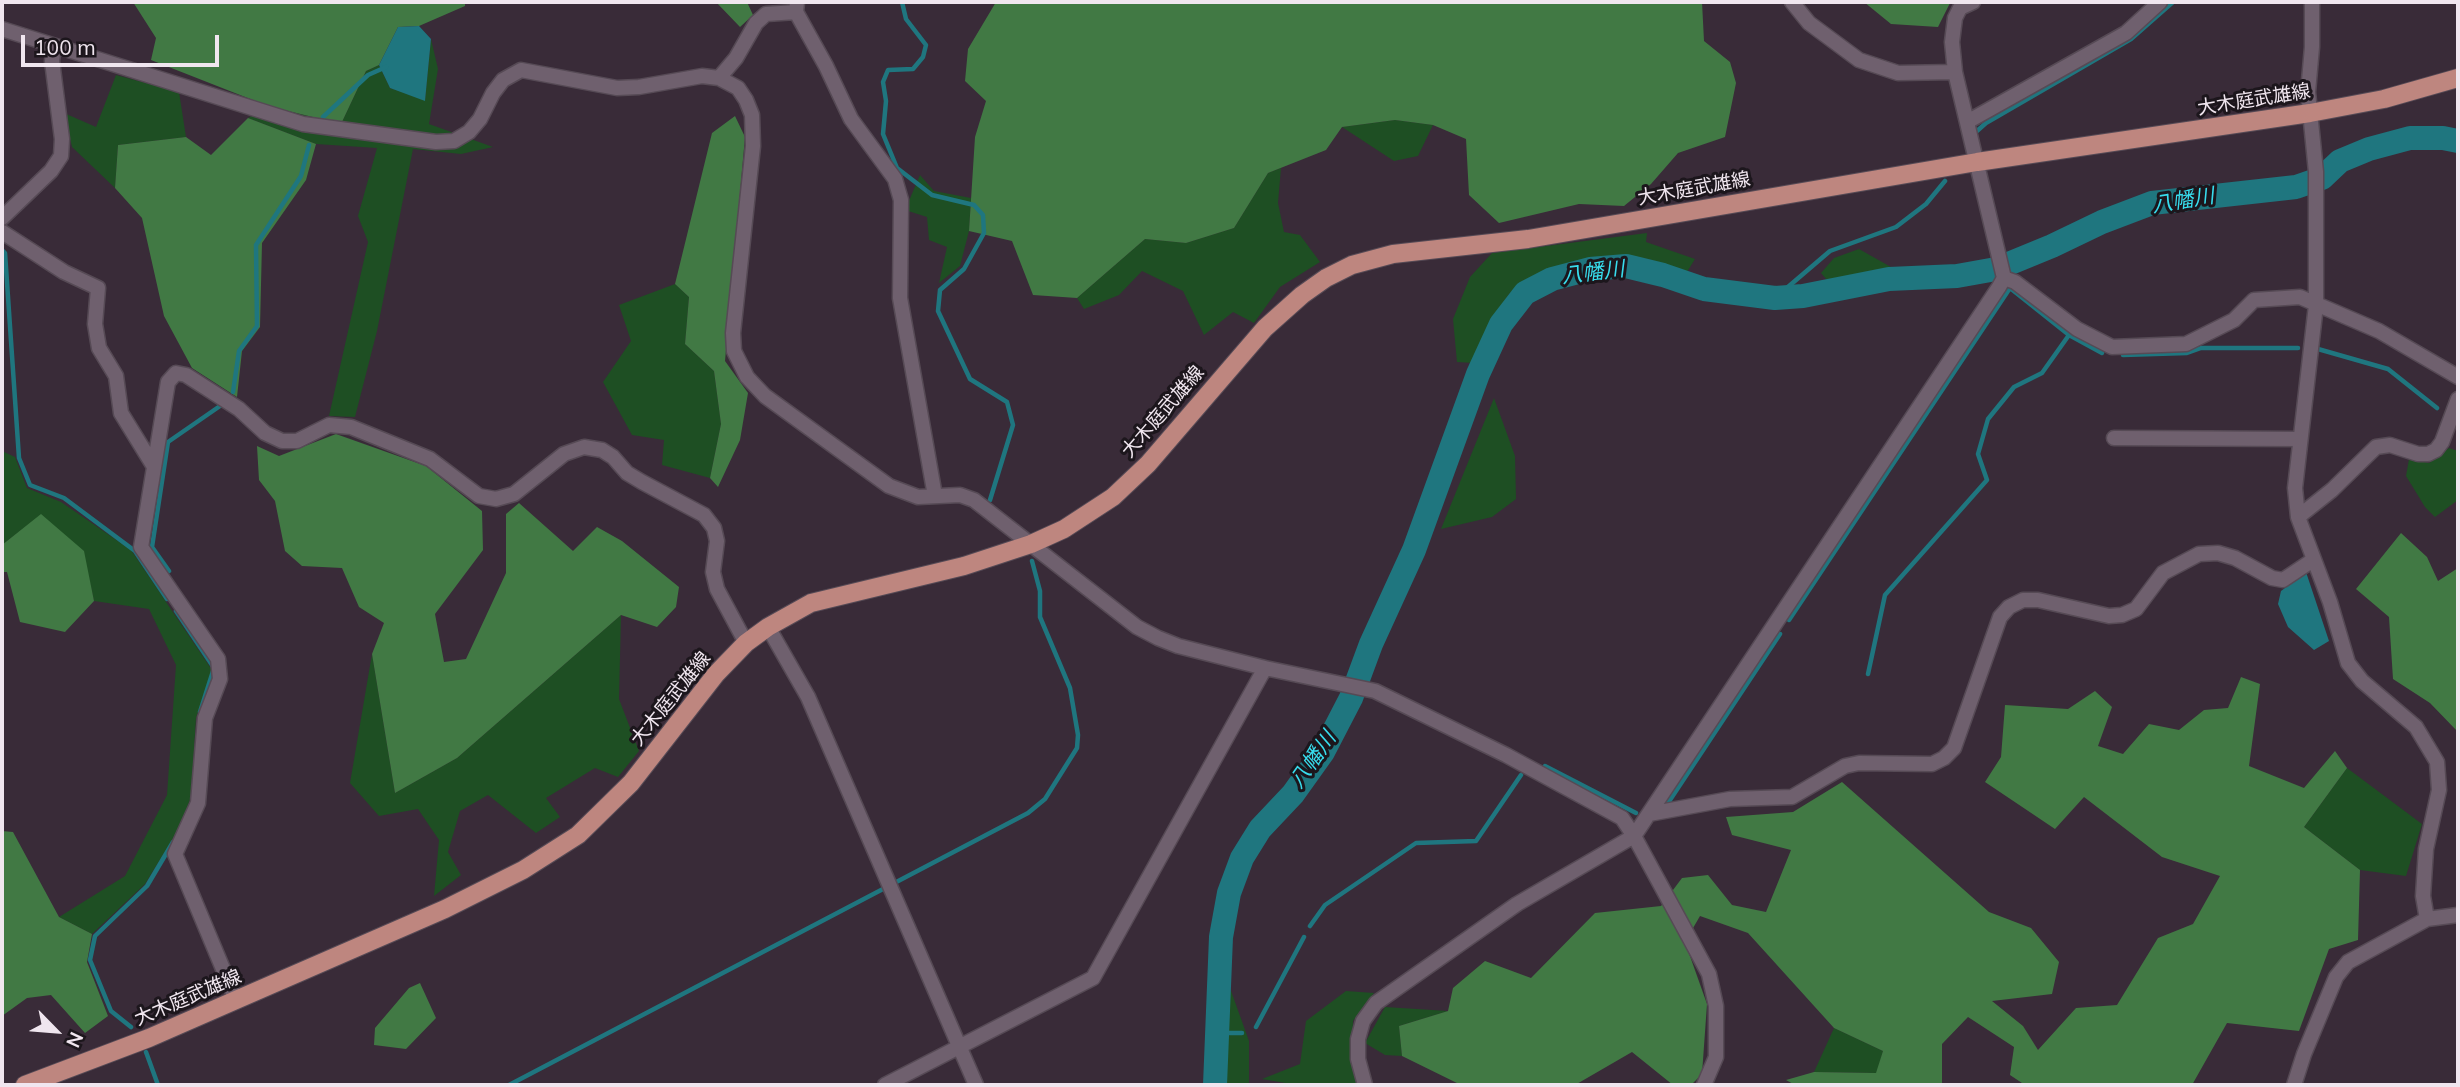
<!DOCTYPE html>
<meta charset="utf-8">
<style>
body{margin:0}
#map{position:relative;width:2460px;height:1087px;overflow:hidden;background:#392b38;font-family:Mulish,sans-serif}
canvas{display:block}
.frame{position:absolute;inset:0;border:4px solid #f0e6ef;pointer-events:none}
.north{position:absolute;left:21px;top:996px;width:70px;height:70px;-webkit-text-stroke:5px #1c161c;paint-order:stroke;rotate:115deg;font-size:19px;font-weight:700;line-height:28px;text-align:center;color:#f0e6ef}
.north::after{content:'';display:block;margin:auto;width:24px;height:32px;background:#f0e6ef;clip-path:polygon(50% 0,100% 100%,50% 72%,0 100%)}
.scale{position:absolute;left:21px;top:35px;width:198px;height:32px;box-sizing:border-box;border:4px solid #f0e6ef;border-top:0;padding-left:9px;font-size:21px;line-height:24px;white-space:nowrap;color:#f0e6ef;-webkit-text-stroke:5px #1c161c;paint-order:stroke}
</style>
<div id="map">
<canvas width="2460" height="1087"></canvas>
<div class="frame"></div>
<div class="north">N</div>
<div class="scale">100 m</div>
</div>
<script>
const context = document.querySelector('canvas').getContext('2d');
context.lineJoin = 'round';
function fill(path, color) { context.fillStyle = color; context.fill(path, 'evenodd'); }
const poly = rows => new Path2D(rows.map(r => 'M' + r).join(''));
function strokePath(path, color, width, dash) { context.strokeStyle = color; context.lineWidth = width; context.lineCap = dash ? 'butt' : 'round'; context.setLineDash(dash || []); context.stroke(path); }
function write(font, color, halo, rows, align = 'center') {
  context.font = font + ' Mulish,"Noto Sans JP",sans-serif'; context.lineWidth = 6; context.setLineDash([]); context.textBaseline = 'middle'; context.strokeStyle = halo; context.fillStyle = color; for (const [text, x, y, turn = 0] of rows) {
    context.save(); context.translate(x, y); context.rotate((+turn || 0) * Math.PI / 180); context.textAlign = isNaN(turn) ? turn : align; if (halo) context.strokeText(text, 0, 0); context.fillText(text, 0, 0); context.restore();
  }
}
fill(poly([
 [431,39,438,69,429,124,493,147,461,154,413,149,377,331,355,417,329,416,368,242,358,216,377,148,316,144,248,118,268,106,341,124,366,71,379,65,390,88,425,100],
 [116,75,179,92,186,137,118,145,115,188,72,147,64,113,96,127],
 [1395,120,1433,125,1418,156,1394,161,1342,127],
 [1281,168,1278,203,1284,232,1300,235,1320,262,1280,287,1254,323,1233,312,1204,335,1183,291,1142,271,1119,295,1084,309,1077,298,1145,239,1186,243,1234,228,1268,173],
 [920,175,934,191,971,198,969,231,960,266,939,283,947,247,929,240,927,217,905,210],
 [1647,233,1646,242,1695,259,1687,272,1648,259,1616,255,1536,274,1509,294,1492,321,1474,363,1457,362,1453,319,1470,277,1492,253],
 [1859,249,1891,267,1827,280,1821,273,1834,258],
 [675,284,689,297,685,344,714,371,721,424,710,478,662,465,664,440,632,435,603,382,631,341,619,305],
 [1494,398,1515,456,1516,499,1492,517,1441,529],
 [2449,448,2458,451,2458,500,2435,517,2425,507,2406,476,2409,459,2429,463],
 [2,451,15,457,27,488,61,502,131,550,212,670,196,718,191,797,180,827,145,884,92,934,59,917,125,876,167,795,176,665,149,609,94,601,83,551,41,515,2,545],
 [621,615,619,699,639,751,618,777,595,768,546,798,560,817,536,833,488,795,460,811,448,852,461,875,434,896,439,840,418,809,379,816,350,783,372,654,395,793,457,758],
 [2347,768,2422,824,2406,876,2360,870,2304,827],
 [1230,988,1249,1041,1249,1085,1224,1085],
 [1346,991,1374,993,1353,1021,1352,1061,1357,1085,1297,1085,1262,1079,1300,1064,1306,1021],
 [1385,1007,1448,1011,1399,1026,1402,1056,1385,1055,1365,1043],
 [1834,1028,1883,1051,1877,1073,1814,1072]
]), '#1e4f23');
fill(poly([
 [133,2,465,2,465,6,419,26,398,27,379,65,366,71,341,124,268,106,151,60,156,38],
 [716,2,747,2,753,15,740,27],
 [996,2,1702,2,1704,41,1730,62,1736,83,1725,137,1678,153,1651,184,1624,206,1579,204,1499,223,1469,195,1466,139,1433,125,1395,120,1342,127,1326,150,1268,173,1234,228,1186,243,1145,239,1077,298,1033,295,1012,241,969,231,975,137,986,101,965,81,968,49],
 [1864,2,1950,2,1950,3,1938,27,1891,24],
 [735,116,745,137,725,361,748,393,740,440,718,487,710,478,721,424,714,371,685,344,689,297,675,284,712,133],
 [248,118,316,144,306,180,262,243,260,327,242,351,237,397,192,368,164,316,142,218,115,188,118,145,186,137,211,155],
 [336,434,426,466,482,511,483,550,435,614,444,662,466,659,506,573,506,514,519,503,573,551,597,527,622,541,679,587,676,607,657,627,621,615,457,758,395,793,372,654,384,623,359,607,342,568,302,566,285,551,275,501,259,480,257,446,279,456],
 [41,514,84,551,94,601,65,632,20,622,7,572,2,572,2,545],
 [2401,533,2427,557,2438,581,2458,568,2458,732,2430,703,2393,679,2389,617,2356,589],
 [2241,677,2260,684,2249,766,2304,788,2335,751,2347,768,2304,827,2360,870,2358,940,2329,949,2299,1031,2227,1023,2192,1085,2025,1085,2010,1075,2014,1047,1968,1017,1942,1044,1942,1085,1795,1085,1786,1080,1814,1072,1876,1073,1883,1051,1834,1028,1748,933,1700,916,1685,942,1707,1004,1702,1074,1691,1085,1673,1085,1632,1052,1575,1085,1461,1085,1402,1056,1399,1026,1448,1011,1453,988,1485,961,1531,978,1595,913,1661,906,1682,878,1708,875,1732,905,1766,912,1791,850,1732,835,1726,817,1793,812,1842,782,1989,912,2031,928,2059,962,2052,994,1992,1001,2023,1026,2038,1050,2076,1008,2117,1005,2158,938,2193,924,2220,876,2162,857,2084,797,2055,829,1985,782,2001,757,2005,705,2068,709,2095,691,2112,707,2098,746,2123,754,2149,724,2179,730,2204,710,2228,708],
 [2,831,13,832,59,917,92,934,87,962,108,1016,85,1033,51,995,27,998,2,1016],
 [420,983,436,1018,406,1049,374,1045,375,1028,409,988]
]), '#417944');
fill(poly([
 [419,26,431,39,425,101,390,88,379,65,398,27],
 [2306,572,2329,641,2314,650,2288,627,2278,604,2281,591]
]), '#1f767f');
strokePath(poly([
 [902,2,906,19,926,45,923,57,913,69,888,70,883,82,886,101,883,134,897,168,932,195,974,205,983,215,984,233,964,269,940,290,938,311,970,379,1007,402,1013,425,990,500],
 [323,117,368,75,386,67],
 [1977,131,1986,123,2131,39,2173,2],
 [2,250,5,253,19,458,30,485,64,498,135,551,167,599],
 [1775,298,1830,251,1896,227,1926,204,1945,181],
 [2318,349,2388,369,2437,408],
 [2123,355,2187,353,2201,348,2298,348],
 [233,392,239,351,257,326,256,245,301,176,309,145],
 [169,571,152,547,168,442,220,406],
 [176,611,214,668,200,712],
 [1789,620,2010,288,2069,335,2102,353],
 [1868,674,1885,595,1987,480,1978,454,1988,419,2014,387,2042,373,2069,335],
 [1545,766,1636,813],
 [1668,803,1780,634],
 [1310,926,1325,905,1416,843,1476,841,1521,775],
 [131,1027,111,1011,90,960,95,936,147,886,173,842],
 [1256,1027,1304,937],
 [1217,1033,1242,1033],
 [146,1052,158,1085],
 [509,1085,1028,813,1045,799,1077,748,1078,735,1070,688,1040,617,1040,591,1032,561]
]), '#1f767f', 4.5);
strokePath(poly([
 [1215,1085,1221,937,1229,893,1242,858,1260,829,1293,794,1323,752,1351,698,1371,644,1414,550,1478,374,1501,324,1525,293,1552,279,1590,269,1626,266,1663,275,1704,289,1775,298,1803,296,1889,279,1957,276,1996,269,2052,246,2102,222,2152,203,2296,187,2322,178,2340,161,2369,149,2410,138,2443,138,2458,141]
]), '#1f767f', 24);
const minor = poly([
 [797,2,796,12,826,66,851,119,895,179,901,200,900,298,935,496],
 [1792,2,1809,23,1859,60,1898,73,1955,72],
 [2312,2,2312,47,2308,92,2316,172,2316,305,2295,488,2298,517,2330,602,2348,663,2362,681,2416,727,2437,762,2439,790,2426,849,2423,896,2427,919],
 [2,29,303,124,436,142,454,141,469,132,480,119,493,93,503,80,521,70,617,88,639,87,702,76,719,78,738,88,746,100,752,115,753,146,733,333,734,351,747,377,765,396,889,486,918,497,960,495,974,500,1137,627,1158,638,1178,646,1265,668,1375,691,1506,755,1622,818,1634,836,1709,974,1716,1006,1716,1057,1704,1085],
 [719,78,736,58,756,23,766,14,796,12],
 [1967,122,2126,33,2160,2],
 [2,218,51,171,61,156,62,139,52,61,54,46],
 [2,232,64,272,98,288,95,324,99,348,116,376,121,413,153,465],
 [2004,278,2015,282,2077,329,2112,347,2186,344,2234,320,2254,300,2300,297,2379,331,2458,377],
 [2114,438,2300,439],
 [2298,517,2332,490,2376,447,2390,445,2418,454,2428,454,2436,450,2442,442,2458,399],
 [768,627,808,697,976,1085],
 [1649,814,1730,799,1792,797,1845,766,1859,763,1932,764,1944,758,1954,748,2000,617,2009,607,2023,600,2038,600,2109,616,2122,615,2136,609,2163,573,2199,554,2218,553,2235,558,2272,578,2283,580,2313,560],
 [236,1000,175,854,198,803,205,718,220,679,218,659,141,547,168,382,176,373,186,375,239,409,265,433,282,441,297,441,329,425,351,427,430,459,479,496,496,499,514,494,564,454,584,447,602,450,613,457,627,473,642,482,704,515,714,528,717,541,713,572,717,589,746,643],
 [885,1085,1093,978,1265,668],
 [1365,1085,1358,1059,1358,1039,1363,1021,1376,1003,1517,904,1634,836,1999,287,2004,278,1955,72,1952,42,1955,18,1960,8,1973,2],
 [2294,1085,2304,1054,2336,977,2348,962,2427,919,2458,915]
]);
const major = poly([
 [25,1085,149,1038,236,1000,445,909,523,870,578,835,631,783,716,674,746,643,768,627,811,603,964,566,1031,544,1064,529,1113,497,1148,464,1265,328,1302,295,1326,278,1352,265,1393,254,1528,239,1977,162,2310,113,2384,99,2458,78]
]);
strokePath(minor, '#564a55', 17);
strokePath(major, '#564a55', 20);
strokePath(minor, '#6f606e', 14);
strokePath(major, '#be867f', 18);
write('19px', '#f0e6ef', '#1c161c', [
 ["大木庭武雄線",2254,100,-9],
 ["大木庭武雄線",1694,189,-10],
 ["大木庭武雄線",1163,412,-49],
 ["大木庭武雄線",671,699,-51],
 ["大木庭武雄線",188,998,-23]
]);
write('italic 21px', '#38dcec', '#1c161c', [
 ["八幡川",2183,201,-9],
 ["八幡川",1593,273,-7],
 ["八幡川",1313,760,-55]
]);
</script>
